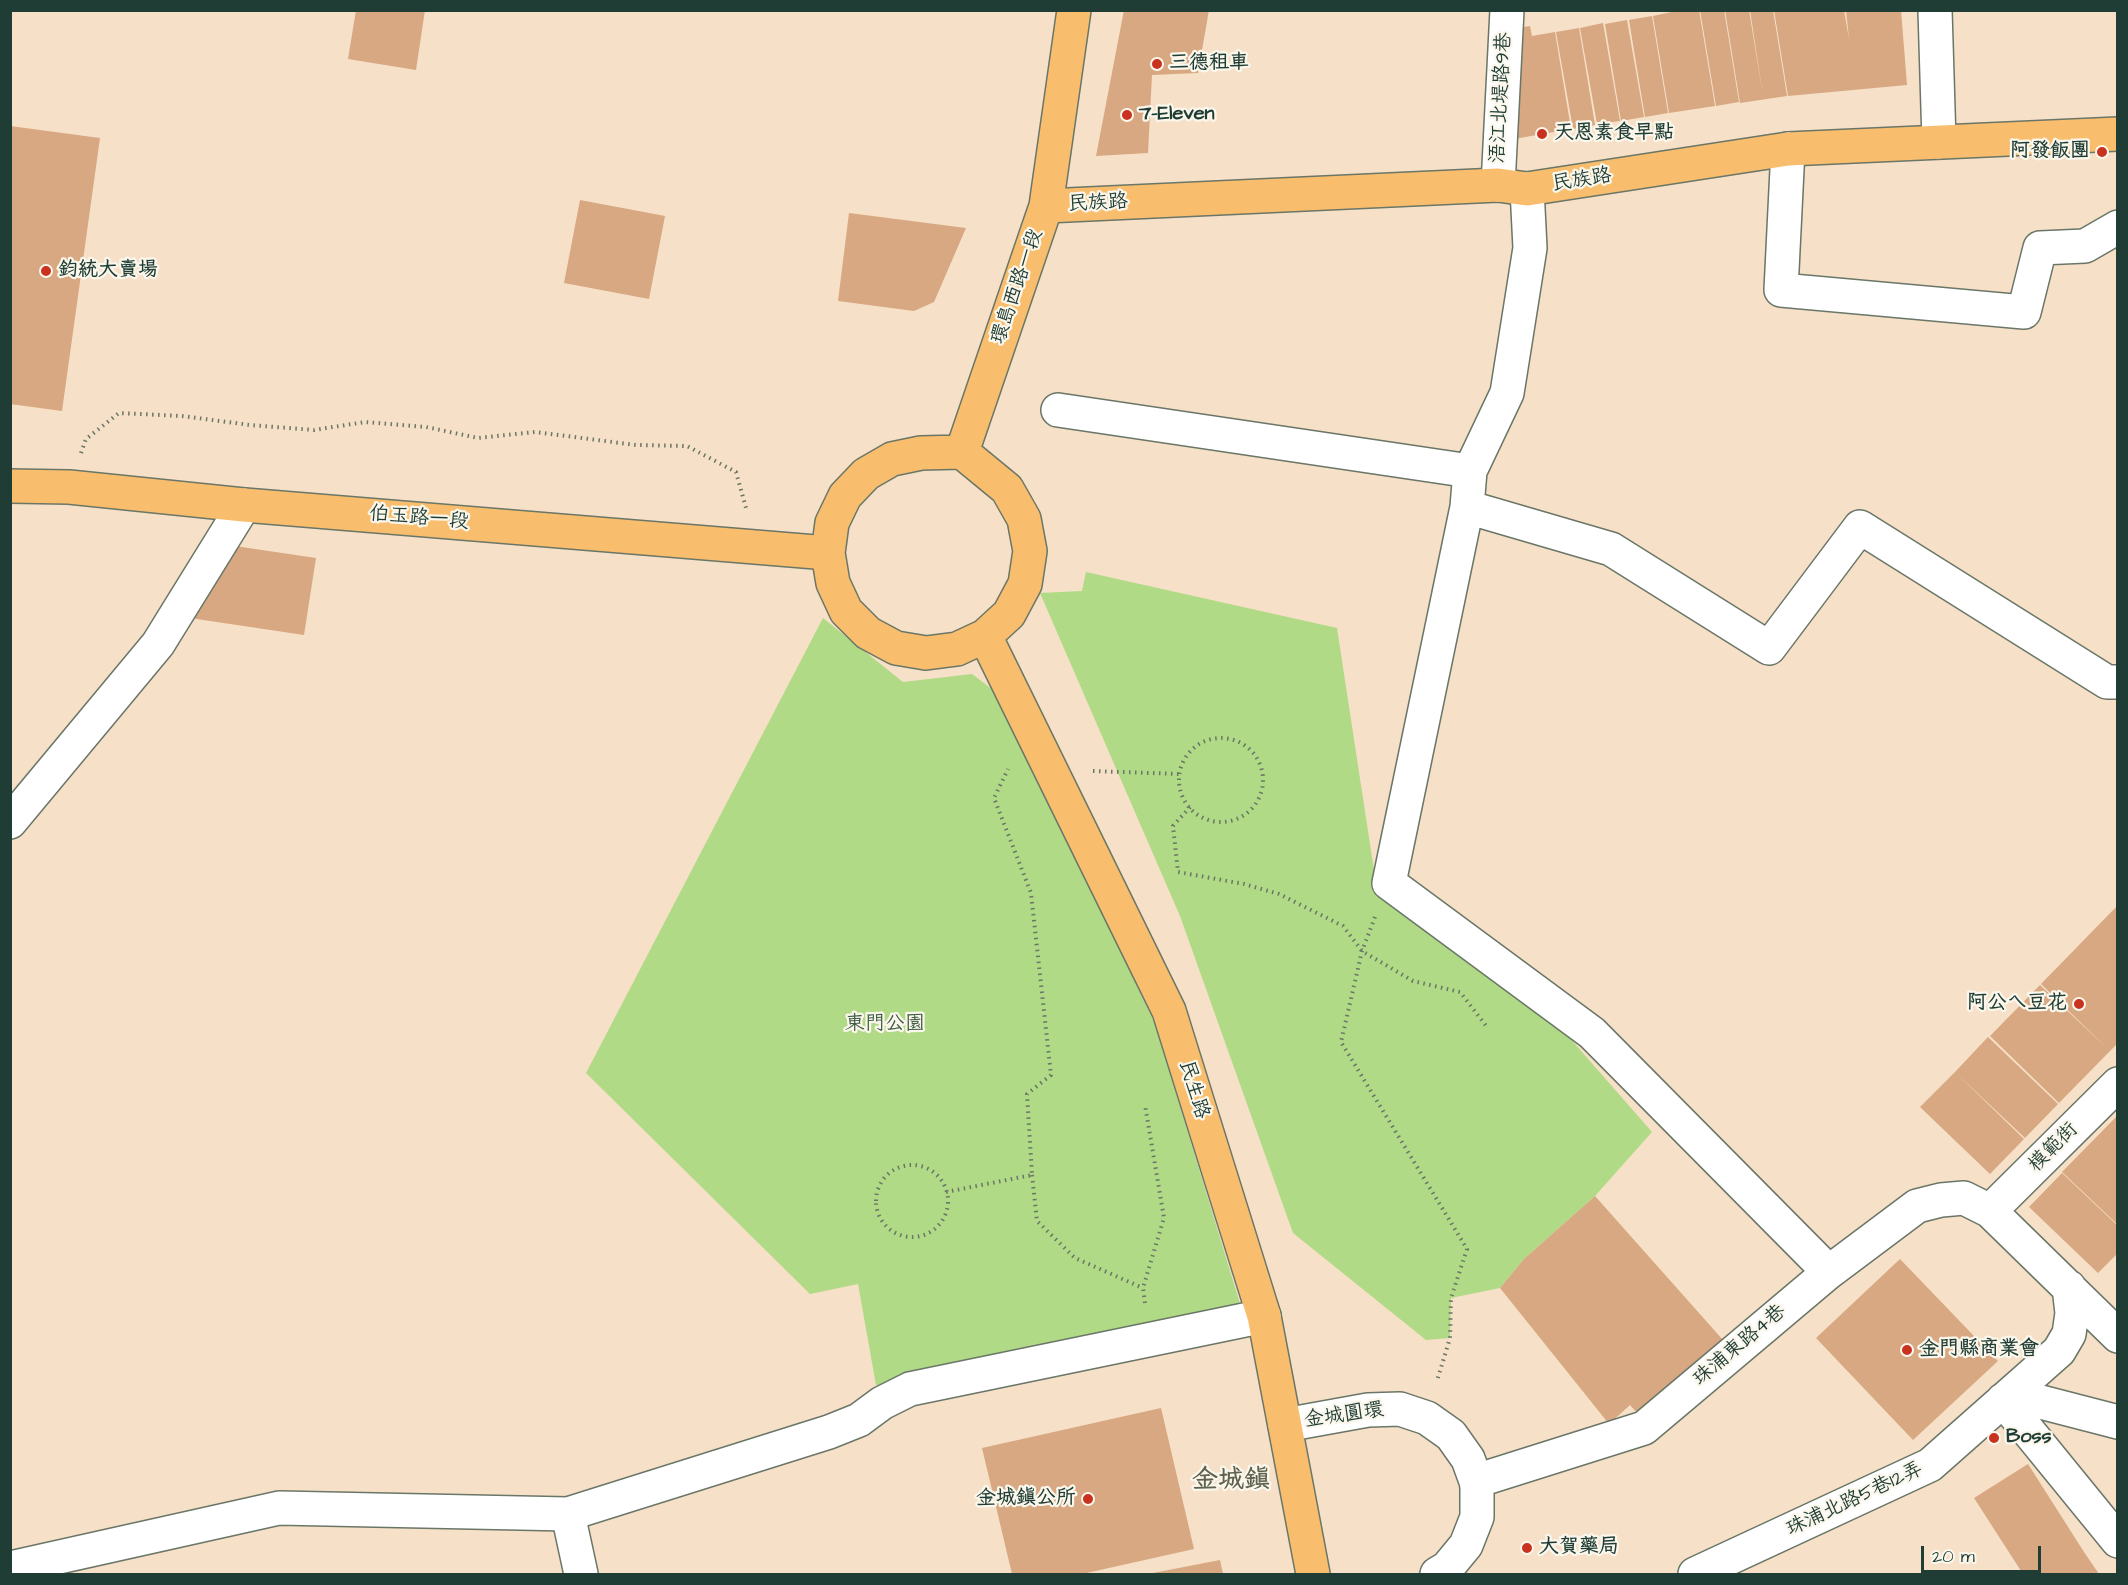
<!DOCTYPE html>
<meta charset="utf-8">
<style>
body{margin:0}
#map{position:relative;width:2128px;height:1585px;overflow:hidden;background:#f6e0c7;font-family:"Architects Daughter",sans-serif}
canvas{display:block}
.frame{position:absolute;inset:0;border:12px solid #1f3d34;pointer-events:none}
.scale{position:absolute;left:1921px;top:1546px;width:120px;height:27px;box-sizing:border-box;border:3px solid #1f3d34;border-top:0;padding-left:8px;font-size:18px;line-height:21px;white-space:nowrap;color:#1f3d34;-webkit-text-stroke:4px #fbf7ec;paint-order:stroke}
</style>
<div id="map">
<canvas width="2128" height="1585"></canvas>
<div class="frame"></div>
<div class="scale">20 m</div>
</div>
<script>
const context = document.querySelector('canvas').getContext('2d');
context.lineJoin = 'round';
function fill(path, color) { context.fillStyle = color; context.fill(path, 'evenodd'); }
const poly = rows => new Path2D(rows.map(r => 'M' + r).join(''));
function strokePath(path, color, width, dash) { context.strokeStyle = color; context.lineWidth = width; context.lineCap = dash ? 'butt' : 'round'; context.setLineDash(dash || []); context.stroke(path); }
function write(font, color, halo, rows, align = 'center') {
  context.font = font + ' "Architects Daughter","LXGW WenKai TC",sans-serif'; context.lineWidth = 4.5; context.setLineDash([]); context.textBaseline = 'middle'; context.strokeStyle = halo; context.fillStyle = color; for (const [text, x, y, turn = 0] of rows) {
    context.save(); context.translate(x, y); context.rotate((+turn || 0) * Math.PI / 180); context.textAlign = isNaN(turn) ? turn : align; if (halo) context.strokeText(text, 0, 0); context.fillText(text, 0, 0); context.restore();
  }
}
fill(poly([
 [1086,572,1337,628,1377,890,1526,988,1652,1132,1595,1196,1524,1259,1500,1288,1451,1298,1450,1338,1426,1340,1293,1233,1180,916,1040,593,1082,591],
 [823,618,903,682,972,674,997,693,1155,1024,1241,1307,909,1381,876,1385,858,1284,810,1294,586,1073]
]), '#b0da85');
fill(poly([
 [356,10,425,10,416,70,348,59],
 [1124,10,1209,10,1198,73,1152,75,1148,153,1096,156],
 [1699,10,1715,106,1669,113,1653,16,1676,11],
 [1700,10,1724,10,1739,102,1716,106],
 [1725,10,1749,10,1763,96,1750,10,1773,10,1787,96,1740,103],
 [1774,10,1844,10,1849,39,1846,10,1901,10,1907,85,1788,96],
 [1652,16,1668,113,1645,117,1629,20],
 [1627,20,1644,117,1621,121,1605,24],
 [1603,23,1620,121,1597,124,1580,28],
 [1530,26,1532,36,1555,32,1571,129,1514,139,1496,31],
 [1579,28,1595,125,1573,129,1556,32],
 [10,126,100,138,62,411,10,404],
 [580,200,665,216,649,299,564,283],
 [849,213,966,228,934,302,914,311,838,301],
 [201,541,316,558,304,635,190,618],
 [2118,905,2118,1043,2110,1051,2041,984],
 [2040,985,2110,1051,2059,1103,1990,1036],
 [1988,1037,2058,1104,2025,1138,1955,1072],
 [1955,1072,2024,1139,1990,1174,1920,1107],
 [2118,1115,2118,1225,2062,1172],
 [2062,1173,2118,1226,2118,1253,2098,1273,2029,1207],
 [1595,1196,1723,1340,1639,1415,1630,1405,1609,1424,1500,1288,1524,1259],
 [1900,1259,1998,1361,1913,1440,1816,1338],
 [1161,1408,1194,1549,1082,1574,1012,1574,982,1448],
 [2028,1464,2084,1552,2099,1574,2023,1574,1974,1498],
 [1220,1560,1223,1574,1153,1574,1153,1573]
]), '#d7a881');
const minor = poly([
 [1935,10,1939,142],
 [1788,149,1781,290,2024,312,2040,248,2085,246,2118,227],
 [1498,185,1507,10],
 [1527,189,1530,248,1507,393,1470,471,1467,507,1611,549,1769,648,1860,527,2107,682,2118,682],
 [1058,410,1470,471],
 [1467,507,1389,883,1592,1033,1829,1272],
 [10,822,158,644,244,505],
 [1990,1211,2118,1084],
 [2003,1400,2118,1541],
 [2003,1400,2033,1400,2118,1422],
 [1285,1425,1368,1410,1400,1409,1427,1418,1451,1435,1468,1459,1476,1481,1477,1487,1477,1517,1466,1545,1447,1568,1437,1574],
 [1476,1481,1644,1428,1829,1272,1917,1206,1941,1200,1964,1198,1990,1211,2118,1336],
 [568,1514,581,1574],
 [10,1568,279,1508,568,1514,829,1432,859,1420,882,1403,910,1389,1264,1316],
 [1695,1574,1930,1465,2059,1351,2069,1334,2072,1313,2069,1287]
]);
const major = poly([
 [1046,206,1498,185,1527,189,1788,149,2118,134],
 [962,452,1007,489,1024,519,1030,551,1025,584,1009,614,985,636,957,649,926,653,896,648,868,633,846,611,833,583,828,553,832,523,845,496,866,474,892,459,921,453,962,452],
 [962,452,1046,206,1074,10],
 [10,486,69,487,244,505,828,553],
 [985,636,1169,1011,1264,1316,1313,1574]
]);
strokePath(minor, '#6a7667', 36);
strokePath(major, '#6a7667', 36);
strokePath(poly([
 [81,453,86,439,119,413,182,416,250,425,314,430,365,422,426,427,478,438,535,432,636,445,687,446,736,472,746,508],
 '1179 780a42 42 0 1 1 84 0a42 42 0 1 1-84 0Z',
 [1093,771,1179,774],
 [1190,807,1173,826,1178,872,1244,884,1279,894,1343,926,1362,951,1413,981,1460,992,1487,1027],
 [1375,917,1362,951,1341,1042,1467,1249,1451,1298,1450,1338,1437,1381],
 '876 1201a36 36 0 1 1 72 0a36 36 0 1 1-72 0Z',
 [1032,1175,1037,1221,1075,1258,1143,1288],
 [946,1192,1032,1175,1027,1094,1051,1075,1031,893,994,798,1008,769],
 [1145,1303,1143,1288,1164,1218,1145,1105]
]), '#6a7667', 4, [1.5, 4.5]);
strokePath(minor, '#fff', 33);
strokePath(major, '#f9be6d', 33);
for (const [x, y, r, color] of [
 [1157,64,6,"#c8321e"],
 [1127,115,6,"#c8321e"],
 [1542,134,6,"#c8321e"],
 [2102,152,6,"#c8321e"],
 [46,271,6,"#c8321e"],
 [2079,1004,6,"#c8321e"],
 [1907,1350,6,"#c8321e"],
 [1994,1438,6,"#c8321e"],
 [1088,1499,6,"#c8321e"],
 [1527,1548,6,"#c8321e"]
]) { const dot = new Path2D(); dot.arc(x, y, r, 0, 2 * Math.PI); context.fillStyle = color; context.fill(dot); strokePath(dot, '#fbf7ec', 2); }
write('bold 20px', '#1f3d34', '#fbf7ec', [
 ["三德租車",1169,64],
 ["7-Eleven",1139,115],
 ["天恩素食早點",1554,134],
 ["阿發飯團",2090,152,"right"],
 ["鈞統大賣場",58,271],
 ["阿公ㄟ豆花",2067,1004,"right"],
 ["金門縣商業會",1919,1350],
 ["Boss",2006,1438],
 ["金城鎮公所",1076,1499,"right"],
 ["大賀藥局",1539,1548]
], 'left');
write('20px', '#1f3d34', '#fbf7ec', [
 ["浯江北堤路9巷",1502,98,-87],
 ["民族路",1582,181,-9],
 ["民族路",1098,204,-3],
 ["環島西路一段",1018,287,-71],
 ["伯玉路一段",419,519,5],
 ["民生路",1193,1090,73],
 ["模範街",2054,1148,-45],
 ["珠浦東路4巷",1740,1346,-40],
 ["金城圓環",1344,1416,-8],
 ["珠浦北路5巷12弄",1855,1500,-25]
]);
write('20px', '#3c5c44', '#fbf7ec', [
 ["東門公園",885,1025]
]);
write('bold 26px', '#5f624f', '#fbf7ec', [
 ["金城鎮",1231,1482]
]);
</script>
